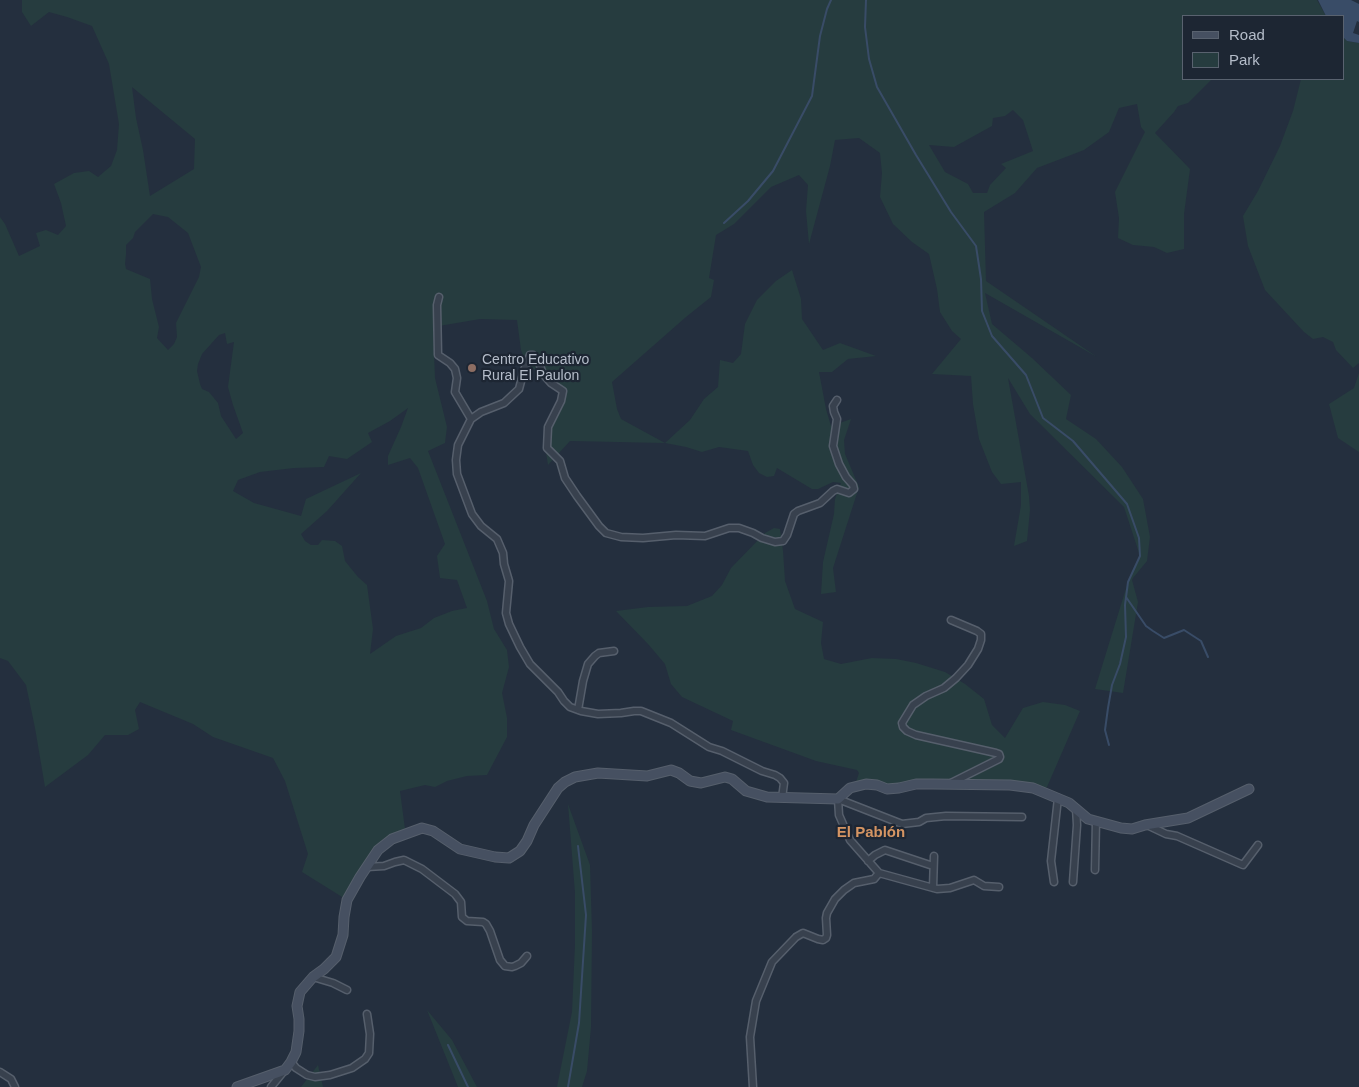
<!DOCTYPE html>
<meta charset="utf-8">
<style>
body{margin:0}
#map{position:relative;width:1359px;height:1087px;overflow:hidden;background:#242f3e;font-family:Arial,sans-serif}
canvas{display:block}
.legend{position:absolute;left:1182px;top:15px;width:162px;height:65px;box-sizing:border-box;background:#1d2633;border:1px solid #59626f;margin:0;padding:6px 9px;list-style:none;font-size:15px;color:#b4bcc9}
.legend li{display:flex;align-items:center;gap:10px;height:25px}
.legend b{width:25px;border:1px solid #59626f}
</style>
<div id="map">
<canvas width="1359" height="1087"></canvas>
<ul class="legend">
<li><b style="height:6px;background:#465061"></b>Road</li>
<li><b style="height:14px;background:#263c3f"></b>Park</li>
</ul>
</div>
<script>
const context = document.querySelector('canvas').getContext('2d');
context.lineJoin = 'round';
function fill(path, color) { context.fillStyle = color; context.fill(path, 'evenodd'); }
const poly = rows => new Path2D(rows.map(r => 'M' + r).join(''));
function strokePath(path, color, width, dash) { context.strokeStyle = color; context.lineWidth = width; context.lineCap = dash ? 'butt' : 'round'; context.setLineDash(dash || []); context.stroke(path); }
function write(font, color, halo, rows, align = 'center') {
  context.font = font + ' Arial,sans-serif'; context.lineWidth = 4.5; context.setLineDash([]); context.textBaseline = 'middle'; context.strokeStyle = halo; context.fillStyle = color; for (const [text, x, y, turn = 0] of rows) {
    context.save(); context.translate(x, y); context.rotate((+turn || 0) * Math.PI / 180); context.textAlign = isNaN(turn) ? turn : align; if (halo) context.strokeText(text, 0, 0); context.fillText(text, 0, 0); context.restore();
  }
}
fill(poly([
 [22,0,1317,0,1326,16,1183,16,1183,79,1212,79,1188,103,1178,106,1174,112,1155,133,1190,169,1184,214,1184,249,1167,253,1154,247,1133,245,1118,238,1119,218,1115,192,1145,132,1141,127,1137,104,1119,108,1109,132,1084,150,1037,168,1015,193,984,212,986,281,1097,357,985,293,992,324,1032,358,1071,395,1066,419,1096,439,1122,467,1143,499,1150,537,1147,561,1133,578,1132,580,1138,602,1123,693,1095,689,1128,582,1140,556,1124,507,1030,414,1008,378,1029,496,1030,510,1027,541,1014,546,1021,505,1021,482,1001,484,992,472,979,439,973,404,971,376,932,374,961,339,952,331,940,312,937,289,929,254,912,242,893,224,880,197,882,173,880,153,859,138,835,140,830,166,809,244,806,211,808,185,799,175,771,187,734,224,716,235,709,278,714,280,711,297,686,317,612,382,617,409,621,419,665,443,690,420,704,399,718,387,720,360,733,363,741,354,745,324,757,300,776,281,792,270,801,299,802,319,823,350,840,343,876,356,848,359,832,372,819,372,826,409,831,426,851,419,844,440,845,454,859,487,833,568,836,592,821,594,823,562,834,514,835,499,841,483,833,482,818,489,812,489,777,468,774,476,767,477,759,473,753,465,748,451,719,447,702,452,686,447,665,443,570,441,548,465,545,446,545,425,558,399,559,390,549,385,525,360,521,350,517,320,480,319,433,327,435,378,447,427,445,443,428,451,487,601,494,629,507,650,509,667,502,693,507,718,507,737,487,775,467,776,447,781,435,787,425,785,400,791,405,829,391,838,347,900,302,872,308,854,285,781,273,758,213,737,193,724,140,702,135,710,139,729,128,735,105,735,88,755,45,787,35,728,26,685,8,661,0,658,0,217,5,224,19,256,40,246,36,233,46,230,58,235,66,226,61,203,54,184,74,173,89,171,98,177,111,166,117,150,119,124,109,64,92,26,67,17,49,12,31,26,22,12],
 [132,87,195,139,194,169,150,196,143,150,136,118],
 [1013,110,1023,120,1033,151,1001,164,1006,168,990,185,987,193,973,193,968,184,945,172,929,145,954,147,992,126,993,118,1005,116],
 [153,214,168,217,188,233,201,267,199,277,176,323,177,337,174,344,168,350,157,338,159,327,152,299,150,279,126,269,125,264,126,254,126,245,133,238,135,232],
 [225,333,227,344,234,342,228,387,233,405,243,433,236,439,221,416,218,403,209,392,202,389,200,384,197,371,198,364,202,354,219,335],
 [408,408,401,427,388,456,388,465,410,458,418,468,445,544,437,556,440,578,457,580,467,608,452,611,434,618,421,628,396,636,370,654,373,629,367,585,358,577,345,561,342,546,335,541,322,540,318,545,311,545,305,541,301,534,327,511,361,473,306,499,301,516,254,503,233,491,238,480,260,472,294,468,324,467,329,456,347,459,372,442,368,433,390,421],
 [1343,37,1347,41,1359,43,1359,363,1353,368,1336,350,1333,342,1323,337,1313,339,1304,332,1265,290,1248,246,1243,216,1258,191,1280,146,1293,111,1301,79,1343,79],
 [1359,373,1359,452,1338,438,1329,404,1354,388],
 [774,528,780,529,783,551,785,581,795,609,823,622,821,643,824,659,841,664,872,658,896,659,916,663,945,672,965,684,984,699,992,725,1005,738,1023,708,1043,702,1065,705,1080,711,1047,787,1040,792,1020,789,855,785,859,773,857,770,816,761,731,730,733,721,682,697,671,684,665,664,648,644,616,611,648,607,687,606,712,596,722,585,731,568,765,533],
 [568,804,590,865,592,931,591,1027,587,1071,582,1087,557,1087,572,1012,575,944,575,893],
 [427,1010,452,1040,477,1087,458,1087],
 [318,1065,323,1087,301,1087]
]), '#263c3f');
fill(poly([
 [1318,0,1351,0,1359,4,1359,22,1357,21,1353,33,1359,35,1359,43,1347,41,1343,37,1343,16,1326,16]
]), '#394c67');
strokePath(poly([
 [866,0,865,27,869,59,877,87,916,155,951,212,976,246,981,279,982,311,992,336,1026,375,1043,418,1073,441,1127,504,1139,538,1140,556,1128,582,1125,605,1126,637,1120,664,1112,685,1108,708,1105,730,1109,745],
 [724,223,748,201,773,171,812,96,820,36,827,9,831,0],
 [1126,597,1146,626,1153,631,1164,638,1184,630,1201,641,1208,657],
 [448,1045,468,1087],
 [568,1087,579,1023,586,915,578,846]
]), '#394c67', 2);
const street = poly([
 [439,297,437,305,438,355,450,363,455,369,457,378,455,392,471,419],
 [578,710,583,681,588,664,595,656,599,653,614,651],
 [951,783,999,759,1000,757,999,754,996,753,916,735,907,731,903,727,902,723,913,705,926,696,944,688,956,678,968,665,978,649,981,640,981,634,977,631,951,620],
 [782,798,784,783,780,778,775,775,762,771,722,751,709,747,671,723,641,711,634,711,621,713,598,714,581,711,570,707,564,701,558,692,530,664,520,647,509,624,506,613,509,581,504,564,503,553,497,539,481,526,472,514,457,474,456,460,458,445,471,419,481,412,504,403,519,389,524,370,530,355,533,355,538,360,543,374,551,383,563,391,561,401,548,427,547,448,560,461,565,478,577,496,599,526,606,533,621,537,643,538,676,535,705,536,729,528,739,528,753,533,762,538,775,542,783,541,787,535,794,514,798,511,820,503,833,491,837,489,849,493,854,489,853,485,846,477,839,464,833,446,837,419,834,412,833,406,837,400],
 [1147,825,1166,834,1177,836,1243,865,1258,845],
 [868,861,875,855,885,850,933,866],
 [367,867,384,866,395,862,404,860,422,869,455,894,461,902,462,917,467,921,483,922,486,924,490,931,500,960,505,966,512,967,515,966,521,963,527,956],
 [1095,870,1096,821],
 [879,873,937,889,950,888,974,880,984,886,999,887],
 [1054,882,1051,861,1058,798],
 [1073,882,1077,825,1076,808],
 [933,888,934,856],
 [313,977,333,983,347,990],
 [291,1062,296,1068,307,1075,315,1077,330,1075,352,1068,365,1059,369,1053,370,1034,367,1014],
 [0,1072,11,1079,15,1087],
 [271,1087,284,1071],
 [753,1087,750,1037,756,1001,772,962,796,937,803,933,818,939,823,940,826,938,827,935,826,918,827,913,835,899,844,890,854,883,874,879,879,873,850,840,839,815,838,799,902,824,919,822,926,818,946,816,1022,817]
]);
const secondary = poly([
 [237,1087,285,1070,291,1062,296,1052,299,1031,299,1019,297,1006,300,992,313,977,324,969,336,957,343,935,344,917,347,900,360,877,378,850,392,839,422,828,433,831,460,849,495,857,509,858,520,851,527,841,534,825,558,788,565,782,575,777,598,773,647,776,671,770,679,773,690,781,701,783,725,777,732,779,746,791,767,797,838,799,850,788,866,784,877,785,887,789,899,788,916,784,933,784,1010,785,1033,788,1069,803,1088,819,1121,828,1132,829,1145,825,1188,818,1249,789]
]);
strokePath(street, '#565f6c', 9);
strokePath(secondary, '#565f6c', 11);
strokePath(street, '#38414e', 6);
strokePath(secondary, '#465061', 9);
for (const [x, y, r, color] of [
 [472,368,5,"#8d6e63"]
]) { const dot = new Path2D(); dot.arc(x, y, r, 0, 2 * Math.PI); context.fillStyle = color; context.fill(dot); strokePath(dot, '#1d2633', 2); }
write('14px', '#b4bcc9', '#1d2633', [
 ["Centro Educativo",482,360],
 ["Rural El Paulon",482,376]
], 'left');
write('bold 15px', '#d59563', '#1d2633', [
 ["El Pablón",871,833]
]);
</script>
